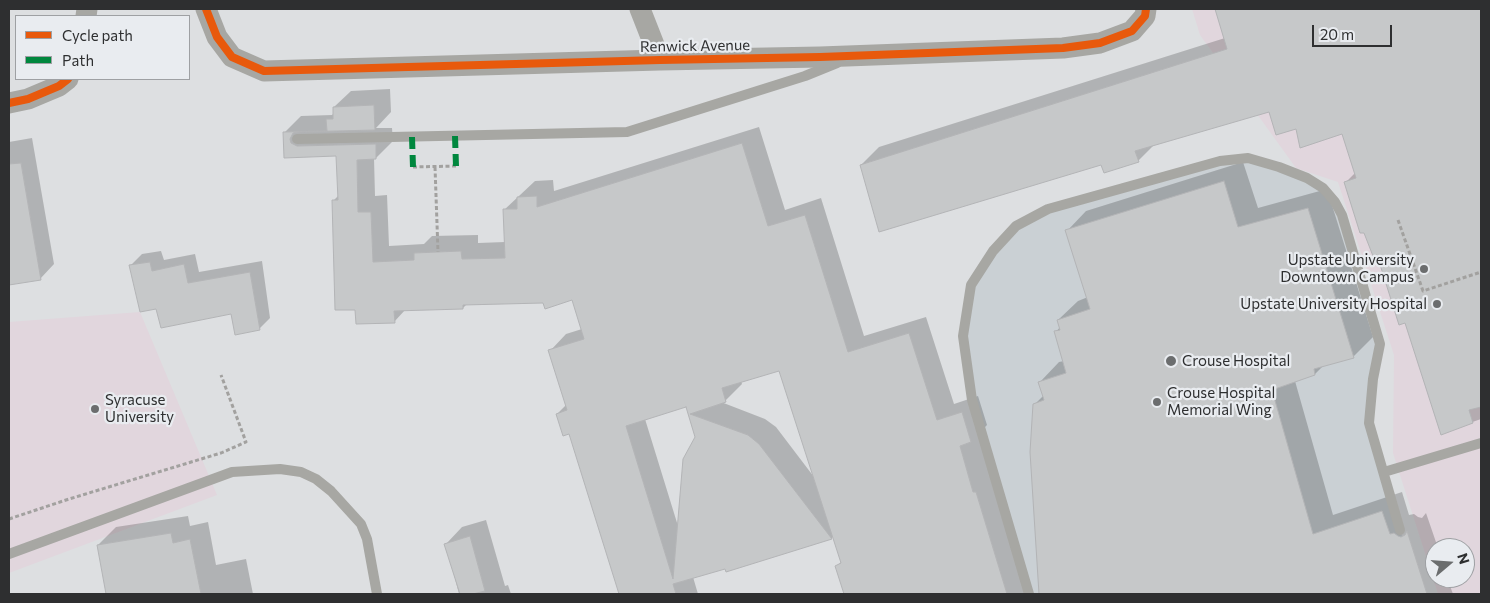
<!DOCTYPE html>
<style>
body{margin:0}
#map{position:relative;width:1490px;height:603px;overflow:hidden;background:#dddfe1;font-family:Commissioner,sans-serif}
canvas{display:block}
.frame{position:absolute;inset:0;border:10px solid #2e2f30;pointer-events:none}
.legend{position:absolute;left:15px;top:15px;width:175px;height:65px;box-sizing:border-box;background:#e9ecf0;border:1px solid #9ea0a3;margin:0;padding:6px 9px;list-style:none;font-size:15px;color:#2e2f30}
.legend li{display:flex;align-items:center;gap:10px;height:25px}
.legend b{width:25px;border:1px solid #9ea0a3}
.north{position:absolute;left:1425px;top:538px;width:50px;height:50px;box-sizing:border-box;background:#e9ecf0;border:1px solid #9ea0a3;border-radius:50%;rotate:72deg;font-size:14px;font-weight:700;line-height:20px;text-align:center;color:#2e2f30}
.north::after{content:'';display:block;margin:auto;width:18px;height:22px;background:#6b6d6e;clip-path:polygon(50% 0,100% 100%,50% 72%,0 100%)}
.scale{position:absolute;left:1312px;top:25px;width:80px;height:22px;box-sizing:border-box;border:2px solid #2e2f30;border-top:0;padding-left:6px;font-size:15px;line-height:18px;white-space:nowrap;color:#2e2f30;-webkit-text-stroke:4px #e9ecf0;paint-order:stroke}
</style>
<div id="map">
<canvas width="1490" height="603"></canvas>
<div class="frame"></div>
<ul class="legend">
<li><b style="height:6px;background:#e8590c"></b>Cycle path</li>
<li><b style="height:6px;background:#00873e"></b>Path</li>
</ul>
<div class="north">N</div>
<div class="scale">20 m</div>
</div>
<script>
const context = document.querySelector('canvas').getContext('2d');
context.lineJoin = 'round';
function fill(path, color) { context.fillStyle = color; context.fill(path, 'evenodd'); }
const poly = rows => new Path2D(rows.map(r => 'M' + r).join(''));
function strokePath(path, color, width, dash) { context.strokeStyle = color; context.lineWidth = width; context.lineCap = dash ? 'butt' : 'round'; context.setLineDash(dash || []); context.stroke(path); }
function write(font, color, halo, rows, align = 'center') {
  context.font = font + ' Commissioner,sans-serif'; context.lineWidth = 4.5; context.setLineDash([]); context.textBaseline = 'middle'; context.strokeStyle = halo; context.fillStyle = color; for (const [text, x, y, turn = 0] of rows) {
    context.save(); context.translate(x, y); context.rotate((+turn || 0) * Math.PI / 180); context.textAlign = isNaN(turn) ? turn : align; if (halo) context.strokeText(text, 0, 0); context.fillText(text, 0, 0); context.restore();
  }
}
fill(poly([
 [1248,158,1307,178,1335,202,1380,344,1369,423,1400,530,1421,594,1029,594,988,453,963,336,971,285,1016,226,1048,209]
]), '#cad0d4');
fill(poly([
 [1192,9,1481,9,1481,594,1438,594,1393,453,1394,355,1338,182,1296,168,1200,35],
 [1435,548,1465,548,1465,578,1435,578],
 [140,312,217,495,9,573,9,322]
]), '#e1d6dd');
fill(poly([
 [1216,9,1481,9,1481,419,1441,433,1406,321,1378,253,1345,183,1356,172,1343,132,1297,128,1269,111,1155,144,1138,161,1102,163,861,165,879,147,1225,38],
 [390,89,391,112,376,128,392,128,393,141,376,158,374,158,375,196,387,195,389,246,424,244,432,236,478,235,478,243,505,242,504,210,535,181,553,180,554,191,759,127,785,210,821,198,864,336,926,317,954,404,978,396,987,425,978,434,1025,594,845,594,836,567,841,562,833,536,832,538,727,570,726,567,693,577,698,594,620,594,570,433,557,414,566,405,550,351,566,334,582,329,573,298,543,302,467,304,463,308,406,309,394,322,357,309,333,201,339,195,337,154,286,156,284,133,301,116,332,115,334,113,334,107,351,91],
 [780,370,814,477,776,427,765,419,721,402,725,401,742,384,741,381],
 [686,406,697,437,678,526,645,419],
 [32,138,54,264,40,279,9,284,9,142],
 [1243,162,1258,208,1327,189,1373,337,1353,357,1324,365,1315,374,1295,381,1333,515,1402,492,1409,515,1414,514,1418,517,1422,518,1426,513,1438,548,1435,548,1435,578,1447,578,1453,594,1040,594,1031,452,1034,405,1044,395,1040,382,1059,362,1064,361,1056,332,1060,327,1058,320,1078,301,1088,297,1067,231,1086,211],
 [161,251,164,260,195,254,199,272,262,261,270,318,259,329,232,313,157,308,131,265,142,254],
 [188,516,190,526,208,522,216,565,246,559,253,594,107,594,98,545,116,527],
 [486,520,505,586,508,585,511,594,459,594,446,544,462,527]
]), '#0003');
const building = poly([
 [1215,9,1481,9,1481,407,1469,410,1473,423,1441,435,1405,323,1399,325,1377,255,1373,256,1364,233,1360,233,1344,182,1356,178,1342,134,1300,148,1296,129,1276,135,1269,112,1135,151,1139,162,1104,173,1101,165,879,232,860,165,1227,49,1215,9],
 [374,105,375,130,297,132,293,133,290,139,291,143,297,146,376,144,376,159,357,160,358,212,371,212,373,262,414,260,414,253,461,251,462,259,505,258,503,209,517,209,517,197,537,196,537,207,742,143,768,226,805,215,848,352,909,333,937,420,962,412,971,442,960,446,973,492,976,492,1007,594,844,594,835,566,841,563,779,371,722,388,726,402,690,414,748,435,759,444,832,539,726,572,725,569,673,584,676,594,619,594,569,434,563,436,556,414,567,410,548,350,584,339,572,300,545,309,543,303,463,305,463,309,394,311,395,323,356,324,355,310,335,310,332,200,338,200,336,156,284,158,283,132,327,131,326,119,333,119,333,107,374,105],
 [686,407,695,437,683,459,673,579,626,426,686,407],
 [21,163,41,280,9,285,9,164,21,163],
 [1224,181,1238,227,1308,208,1354,358,1314,369,1315,375,1272,390,1313,534,1382,511,1390,534,1394,533,1398,536,1401,537,1405,535,1407,531,1427,594,1039,594,1030,452,1033,404,1044,400,1038,382,1066,373,1054,331,1060,330,1057,320,1090,309,1065,230,1224,181],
 [150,262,152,271,184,264,188,283,250,272,260,330,235,335,231,314,161,328,156,309,140,312,129,265,150,262],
 [171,533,173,543,190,539,201,594,106,594,97,545,171,533],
 [470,536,485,591,473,594,460,594,444,544,470,536]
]);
fill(building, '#c6c8c9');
strokePath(building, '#b3b4b6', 1);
strokePath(poly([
 [413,167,456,166],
 [435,167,438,252],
 [1398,220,1423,291,1481,272],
 [9,519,69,499,221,453,246,442,221,375]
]), '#a2a19f', 3, [4, 2.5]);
strokePath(poly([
 [297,139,627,132,805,76,837,63],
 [1384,472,1481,443],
 [9,554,232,472,280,469,301,472,316,479,331,491,361,524,367,539,377,594],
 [1029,594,972,400,963,336,971,285,993,251,1016,226,1048,209,1220,161,1248,158,1279,167,1307,178,1323,188,1335,202,1342,215,1380,344,1373,379,1369,423,1400,530]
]), '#a7a7a3', 10);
strokePath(poly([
 [206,9,217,37,232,57,264,71,660,60,820,57,1063,48,1100,43,1132,31,1145,16,1146,9],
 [640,9,660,60],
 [86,16,87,9],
 [9,103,28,99,47,91,59,86,68,79]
]), '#a7a7a3', 21);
strokePath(poly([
 [455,136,456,166],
 [412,137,413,167]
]), '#00873e', 6, [12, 6]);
strokePath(poly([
 [206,9,217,37,232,57,264,71,660,60,820,57,1063,48,1100,43,1132,31,1145,16,1146,9],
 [9,103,28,99,47,91,59,86,68,79]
]), '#e8590c', 8);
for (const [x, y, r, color] of [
 [1424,269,5,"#6b6d6e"],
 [1437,304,5,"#6b6d6e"],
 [1171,361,6,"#6b6d6e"],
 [1157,402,5,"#6b6d6e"],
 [95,409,5,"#6b6d6e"]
]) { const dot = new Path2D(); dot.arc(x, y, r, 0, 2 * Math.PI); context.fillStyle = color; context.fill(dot); strokePath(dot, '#e9ecf0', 2); }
write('15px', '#2e2f30', '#e9ecf0', [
 ["Renwick Avenue",695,46,-1]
]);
write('15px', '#2e2f30', '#e9ecf0', [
 ["Upstate University",1414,260,"right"],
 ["Downtown Campus",1414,277,"right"],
 ["Upstate University Hospital",1427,304,"right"],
 ["Crouse Hospital",1182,361],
 ["Crouse Hospital",1167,393],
 ["Memorial Wing",1167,410],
 ["Syracuse",105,400],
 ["University",105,417]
], 'left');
</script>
